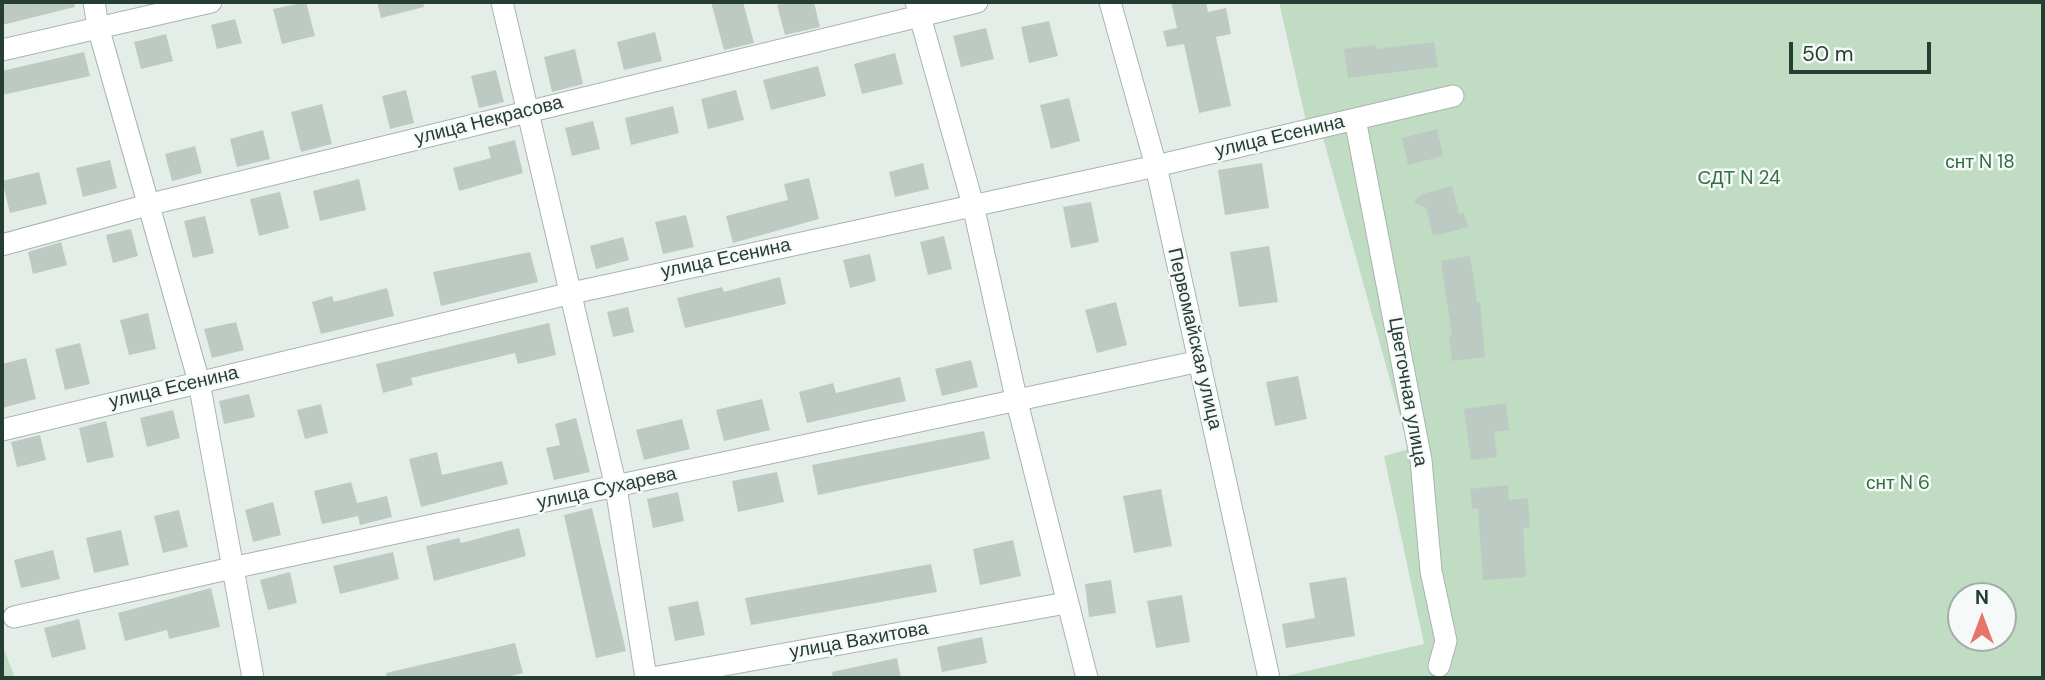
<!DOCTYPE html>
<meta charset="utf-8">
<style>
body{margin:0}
#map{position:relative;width:2045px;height:680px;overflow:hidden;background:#e5ede8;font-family:"DM Sans",sans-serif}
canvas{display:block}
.frame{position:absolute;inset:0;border:4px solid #263d33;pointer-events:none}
.north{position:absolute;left:1947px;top:582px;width:70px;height:70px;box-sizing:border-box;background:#f5f9f7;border:2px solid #a2aea9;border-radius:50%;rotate:0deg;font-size:19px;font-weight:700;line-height:28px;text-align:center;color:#263d33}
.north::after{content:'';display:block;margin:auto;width:24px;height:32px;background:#e5746b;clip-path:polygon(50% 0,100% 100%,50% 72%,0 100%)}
.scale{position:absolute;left:1789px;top:42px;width:142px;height:32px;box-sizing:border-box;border:4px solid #263d33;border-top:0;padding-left:9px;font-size:21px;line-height:24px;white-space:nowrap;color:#263d33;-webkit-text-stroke:5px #f5f9f7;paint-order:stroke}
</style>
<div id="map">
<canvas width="2045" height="680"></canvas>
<div class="frame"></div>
<div class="north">N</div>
<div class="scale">50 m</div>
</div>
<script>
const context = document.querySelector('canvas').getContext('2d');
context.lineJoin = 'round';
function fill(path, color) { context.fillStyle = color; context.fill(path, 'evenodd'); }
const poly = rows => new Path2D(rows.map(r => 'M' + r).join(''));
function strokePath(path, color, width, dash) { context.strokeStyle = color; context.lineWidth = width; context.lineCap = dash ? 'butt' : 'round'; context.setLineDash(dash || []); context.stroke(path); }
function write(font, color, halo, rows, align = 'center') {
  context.font = font + ' "DM Sans",sans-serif'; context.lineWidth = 5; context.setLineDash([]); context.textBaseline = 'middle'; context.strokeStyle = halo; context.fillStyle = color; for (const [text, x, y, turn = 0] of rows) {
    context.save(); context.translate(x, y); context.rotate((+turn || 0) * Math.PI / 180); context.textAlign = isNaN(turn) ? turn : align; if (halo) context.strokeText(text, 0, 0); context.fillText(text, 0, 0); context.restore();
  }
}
fill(poly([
 [1279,2,2043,2,2043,678,1277,678,1424,644,1384,456,1409,449,1322,134,1306,121],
 [1961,596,2003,596,2003,638,1961,638],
 [2,644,15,678,2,678]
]), '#c0dcc3');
fill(poly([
 [2,2,74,2,75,7,2,25],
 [306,2,315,36,282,44,273,9],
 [377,2,423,2,424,7,381,18],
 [711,2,743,2,754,43,724,50],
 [790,2,814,2,820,27,785,35,777,5],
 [1171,2,1206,2,1208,12,1226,8,1231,34,1216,37,1231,106,1199,113,1184,44,1167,47,1163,31,1177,28],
 [235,19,242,43,217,49,211,25],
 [1049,21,1058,56,1029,63,1021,27],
 [986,28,994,59,961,67,953,36],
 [655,32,662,61,624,70,617,42],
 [166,34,173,61,141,69,134,42],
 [1434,42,1438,67,1348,78,1344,49,1376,45,1376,49],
 [575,49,583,84,552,92,544,57],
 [84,52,90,76,2,95,2,71],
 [895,53,903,84,862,94,854,64],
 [818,66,826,96,771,110,763,80],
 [496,70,504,102,479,108,471,76],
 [406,90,414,123,390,129,382,96],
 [736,90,744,120,708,129,701,99],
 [1069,98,1080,141,1051,149,1040,105],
 [322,104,332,144,301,152,291,112],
 [673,106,679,133,631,145,625,118],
 [593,121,600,149,572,156,565,128],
 [1437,129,1443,156,1408,165,1402,138],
 [263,130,270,159,237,167,230,139],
 [515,140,523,173,459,191,453,168,491,158,488,147],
 [195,146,202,173,172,181,165,154],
 [110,160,117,188,83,197,76,168],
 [923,163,929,189,895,197,889,172],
 [1262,163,1269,208,1225,215,1218,170],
 [39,172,47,204,10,213,2,181],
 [809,178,819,219,733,243,726,216,788,200,784,184],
 [359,179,366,210,320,221,313,191],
 [1452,186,1459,214,1464,212,1468,227,1433,236,1426,208,1414,202,1422,194],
 [280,192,289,228,259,236,250,199],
 [1091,202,1099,242,1071,248,1063,207],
 [686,215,694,247,663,254,655,222],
 [205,216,214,253,193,258,184,221],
 [131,229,138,256,113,263,106,235],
 [944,236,952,269,928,275,920,242],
 [623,237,629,260,596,269,590,246],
 [61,242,67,265,33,274,28,252],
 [1269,246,1278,302,1239,307,1230,252],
 [530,252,538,282,441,306,433,272],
 [870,254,876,281,850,288,843,260],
 [1470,256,1477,302,1480,302,1485,357,1452,361,1449,336,1452,336,1441,261],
 [780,277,786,304,685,328,677,298,722,287,724,292],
 [387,288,394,316,321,334,312,302,332,296,334,302],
 [1116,302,1127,345,1097,353,1085,310],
 [628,307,634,332,613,337,607,312],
 [148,313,156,349,129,355,120,320],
 [236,322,244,350,212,358,204,329],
 [549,323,556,355,518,364,515,353,411,378,413,385,383,393,376,364],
 [80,343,90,384,65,390,55,349],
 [26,358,36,399,2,408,2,364],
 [971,360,978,387,942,396,935,369],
 [1298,376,1307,419,1275,426,1266,382],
 [900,377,906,401,807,423,799,392,833,383,836,393],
 [249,394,255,417,224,424,219,401],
 [762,399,770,430,724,441,716,410],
 [1506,403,1509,430,1494,432,1497,457,1471,460,1464,409],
 [321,404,328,433,305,439,297,410],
 [173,410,180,438,147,447,140,418],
 [576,418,590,472,554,480,546,448,560,445,555,424],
 [682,419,690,449,644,460,636,430],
 [106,421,114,457,87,463,79,428],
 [984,431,990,459,818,495,812,465],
 [40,435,46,460,17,467,11,442],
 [437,452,442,475,502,461,508,484,421,507,409,459],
 [777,472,784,502,738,512,732,481],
 [351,482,357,503,387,496,392,517,360,525,358,516,322,524,314,491],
 [1508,485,1509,500,1528,498,1530,527,1523,528,1526,577,1483,580,1478,508,1472,509,1470,489],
 [1161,489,1172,546,1134,553,1123,496],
 [678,492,684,521,653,528,647,499],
 [273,502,281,535,253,542,245,510],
 [592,508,626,651,596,658,564,515],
 [179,510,188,547,163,553,154,516],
 [519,528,526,556,434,581,426,546,459,538,461,543],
 [121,530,129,565,94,573,86,538],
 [1013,540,1021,576,980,585,973,549],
 [53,550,60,579,21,588,14,560],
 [393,552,399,579,340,594,333,566],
 [931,564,937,592,751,625,745,598],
 [290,572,297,603,268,610,260,580],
 [1346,577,1355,636,1286,648,1282,624,1315,618,1309,583],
 [1111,580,1116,613,1089,617,1085,584],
 [211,588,220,627,169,639,167,630,125,641,118,613],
 [1182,595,1190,642,1156,648,1147,601],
 [698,601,705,635,675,641,668,607],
 [79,619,86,649,52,658,44,628],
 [982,637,987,663,942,672,937,647],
 [515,643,523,673,504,678,387,678,386,673],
 [897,658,901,678,833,678,832,672]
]), '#bdcac3');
const minor = poly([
 [94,2,98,27,199,382,253,678],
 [502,2,616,487,646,678],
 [916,2,973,205,1017,402,1087,678],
 [1110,2,1156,166,1269,678],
 [2,50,211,2],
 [1355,119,1421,460,1431,571,1446,641,1439,666],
 [2,245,151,204,977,2],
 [2,430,572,293,1156,166,1453,96],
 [14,617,232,568,1200,361],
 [652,678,1066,603]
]);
strokePath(minor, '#a8b5ae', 23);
strokePath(minor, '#fff', 21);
write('19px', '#263d33', '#f5f9f7', [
 ["улица Некрасова",489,121,-14],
 ["улица Есенина",1280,137,-13],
 ["улица Есенина",726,259,-12],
 ["Первомайская улица",1194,339,77],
 ["улица Есенина",174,388,-13],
 ["Цветочная улица",1407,392,80],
 ["улица Сухарева",607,489,-12],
 ["улица Вахитова",859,641,-10]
]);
write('19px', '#337041', '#f5f9f7', [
 ["снт N 18",1980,163],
 ["СДТ N 24",1739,179],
 ["снт N 6",1898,484]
]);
</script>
